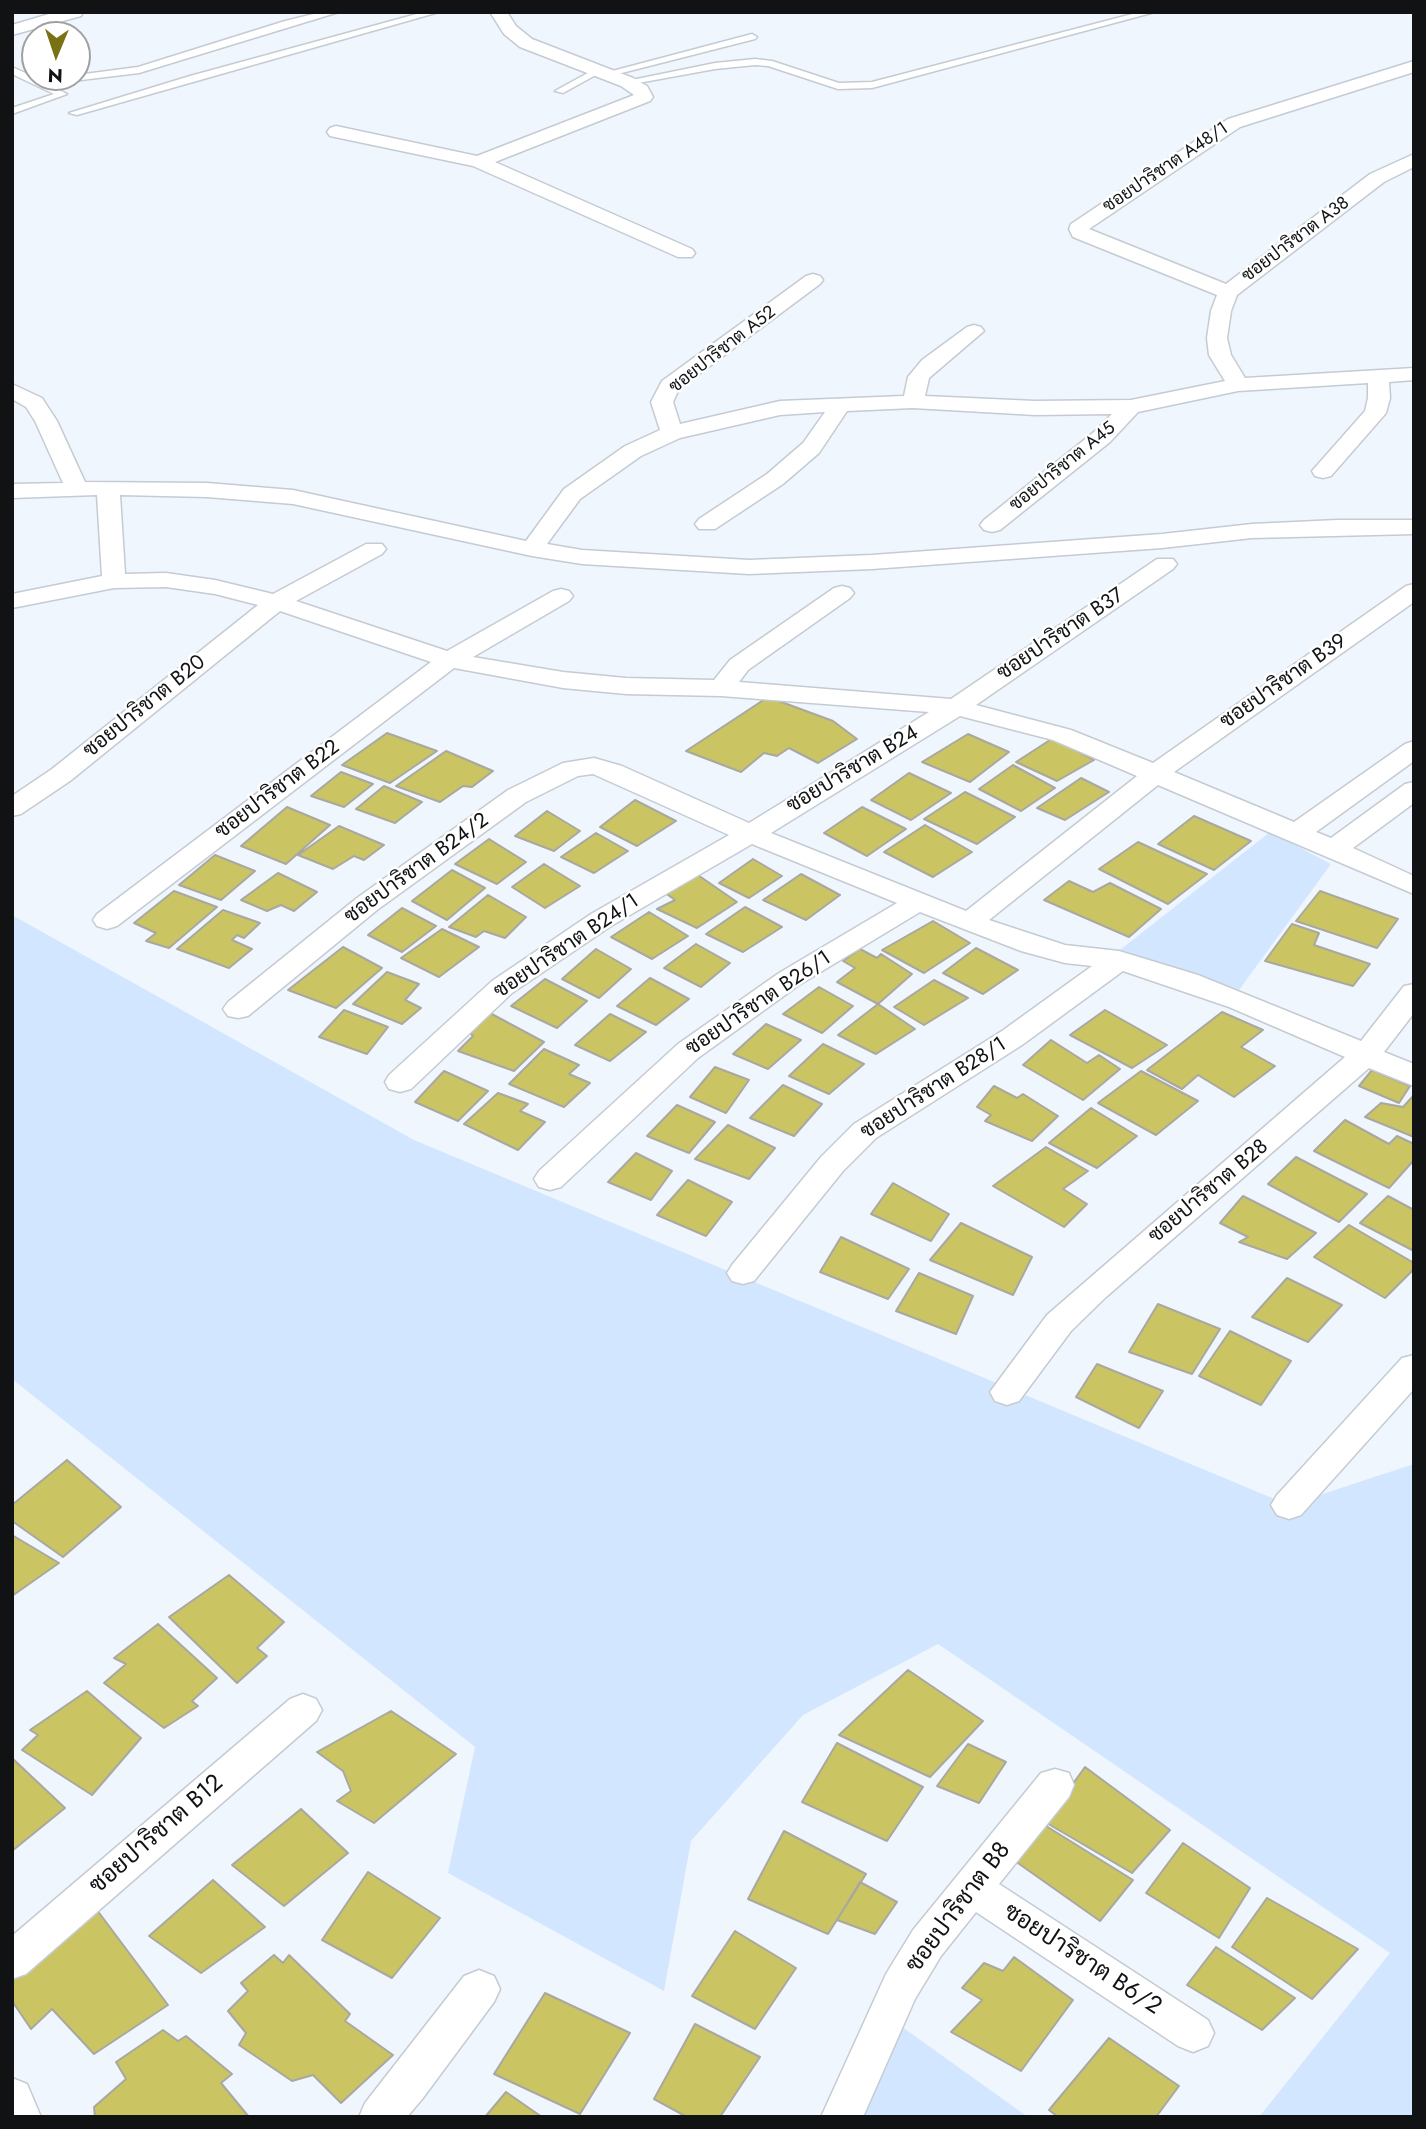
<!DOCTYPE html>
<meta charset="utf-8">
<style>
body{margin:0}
#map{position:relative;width:1426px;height:2129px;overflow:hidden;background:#f0f6fd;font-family:Jost,sans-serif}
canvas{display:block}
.frame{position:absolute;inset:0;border:14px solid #101214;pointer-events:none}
.north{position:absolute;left:21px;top:21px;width:70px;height:70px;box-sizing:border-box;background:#fff;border:2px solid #9fa0a1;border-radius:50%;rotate:182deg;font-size:19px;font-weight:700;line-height:28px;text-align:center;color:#101214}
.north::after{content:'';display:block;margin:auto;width:24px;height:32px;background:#787214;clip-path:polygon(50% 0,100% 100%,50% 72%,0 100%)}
</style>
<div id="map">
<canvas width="1426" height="2129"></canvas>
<div class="frame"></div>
<div class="north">N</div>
</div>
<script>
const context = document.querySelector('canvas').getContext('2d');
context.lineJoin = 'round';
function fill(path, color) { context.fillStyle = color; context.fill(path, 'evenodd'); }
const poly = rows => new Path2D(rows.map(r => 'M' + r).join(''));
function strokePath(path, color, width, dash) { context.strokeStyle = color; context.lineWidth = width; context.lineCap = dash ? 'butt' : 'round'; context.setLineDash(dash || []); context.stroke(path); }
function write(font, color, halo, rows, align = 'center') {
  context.font = font + ' Jost,Sarabun,sans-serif'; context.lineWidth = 5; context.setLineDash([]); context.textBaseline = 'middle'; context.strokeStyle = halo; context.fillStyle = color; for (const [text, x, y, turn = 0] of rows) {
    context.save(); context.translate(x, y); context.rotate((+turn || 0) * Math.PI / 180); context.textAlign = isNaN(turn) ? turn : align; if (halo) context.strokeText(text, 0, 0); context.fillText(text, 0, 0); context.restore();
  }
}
fill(poly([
 [1270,832,1331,864,1239,990,1116,953],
 [12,915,414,1140,1289,1505,1414,1464,1414,2117,1259,2117,1390,1953,938,1644,803,1715,691,1841,664,1991,448,1873,475,1747,12,1379],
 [898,2024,1028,2117,860,2117]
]), '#d2e7ff');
const building = poly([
 [768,697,833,721,857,739,818,763,789,748,777,756,764,753,741,772,686,751,768,697],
 [387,733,437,751,390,783,342,765,387,733],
 [968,734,1009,752,970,782,922,762,968,734],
 [1053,738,1094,760,1057,781,1016,762,1053,738],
 [446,751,493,771,472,787,463,786,440,802,396,786,446,751],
 [1013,765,1055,788,1021,811,979,789,1013,765],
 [341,772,373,784,344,807,311,796,341,772],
 [909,773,951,793,911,820,871,800,909,773],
 [1081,778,1109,792,1065,820,1037,808,1081,778],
 [384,786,422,802,395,823,356,809,384,786],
 [965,792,1015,817,977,844,924,819,965,792],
 [635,800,676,821,637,846,600,827,635,800],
 [287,807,330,825,286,864,241,846,287,807],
 [862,807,906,829,867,856,824,833,862,807],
 [547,811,580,831,554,851,515,836,547,811],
 [1194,816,1251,841,1214,870,1158,844,1194,816],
 [925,825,972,852,933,877,884,852,925,825],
 [339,826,384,845,364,860,354,856,333,869,298,855,339,826],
 [596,833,628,851,594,873,561,857,596,833],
 [489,839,526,862,497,884,455,864,489,839],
 [1138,842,1207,874,1168,904,1099,869,1138,842],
 [215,855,255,871,221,900,179,885,215,855],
 [753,859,782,876,749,898,719,883,753,859],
 [544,864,580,886,545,908,512,887,544,864],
 [452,870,485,888,447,920,412,901,452,870],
 [278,873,317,892,294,911,281,905,267,911,241,900,278,873],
 [695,873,737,902,697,928,657,909,675,900,664,892,695,873],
 [801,874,840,895,806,920,763,900,801,874],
 [1069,881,1093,892,1110,883,1161,909,1129,937,1044,900,1069,881],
 [174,891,217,907,169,948,146,941,156,933,134,923,174,891],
 [1320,891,1398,919,1377,948,1296,921,1320,891],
 [488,895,526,917,505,938,484,931,476,937,449,927,488,895],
 [745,907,782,927,743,952,706,934,745,907],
 [402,908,436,926,402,952,368,935,402,908],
 [223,910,260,923,244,938,237,935,232,940,252,949,229,968,177,949,223,910],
 [649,912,688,936,652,959,611,937,649,912],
 [933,921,970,943,924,973,882,950,933,921],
 [1292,924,1319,933,1314,945,1370,964,1353,986,1265,961,1292,924],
 [442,929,479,947,439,977,401,958,442,929],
 [696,944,730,963,701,987,664,968,696,944],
 [343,947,382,968,336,1008,288,990,343,947],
 [976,948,1018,970,983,994,943,973,976,948],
 [596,949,631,969,599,998,562,979,596,949],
 [860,949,877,958,881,954,912,974,878,1004,837,982,855,968,843,961,860,949],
 [387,972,419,984,405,1000,421,1008,402,1024,353,1004,387,972],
 [650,978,689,999,656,1025,617,1006,650,978],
 [545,979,587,1001,557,1028,511,1006,545,979],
 [934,980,968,998,924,1025,894,1007,934,980],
 [819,987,853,1006,822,1033,783,1014,819,987],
 [878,1004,915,1029,876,1054,838,1035,878,1004],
 [344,1010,388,1027,367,1054,319,1037,344,1010],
 [1105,1010,1167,1045,1132,1068,1070,1035,1105,1010],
 [488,1012,544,1042,514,1071,458,1051,473,1036,469,1032,488,1012],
 [1222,1012,1263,1030,1241,1047,1275,1066,1234,1097,1198,1075,1182,1089,1147,1070,1222,1012],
 [610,1014,646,1032,610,1061,575,1045,610,1014],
 [766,1024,801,1040,768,1069,733,1054,766,1024],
 [1051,1040,1087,1063,1099,1055,1120,1069,1083,1100,1023,1065,1051,1040],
 [823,1044,864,1064,829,1094,789,1076,823,1044],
 [544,1049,579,1065,569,1074,590,1083,564,1107,509,1084,544,1049],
 [715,1067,749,1080,726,1113,690,1097,715,1067],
 [1372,1070,1410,1086,1399,1103,1359,1086,1372,1070],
 [444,1071,488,1091,458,1121,415,1102,444,1071],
 [1141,1071,1198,1101,1156,1135,1098,1103,1141,1071],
 [783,1085,822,1104,794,1136,750,1118,783,1085],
 [994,1086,1017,1098,1023,1094,1058,1116,1032,1141,985,1121,991,1115,977,1107,994,1086],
 [498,1093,528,1104,520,1111,545,1122,518,1150,464,1124,498,1093],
 [1414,1095,1414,1137,1365,1117,1381,1103,1403,1107,1414,1095],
 [677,1105,715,1122,689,1153,647,1136,677,1105],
 [1091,1108,1137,1136,1097,1168,1049,1143,1091,1108],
 [1345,1120,1389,1144,1397,1136,1414,1144,1414,1160,1389,1188,1314,1151,1345,1120],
 [728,1125,775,1148,749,1179,695,1159,728,1125],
 [1046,1147,1088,1171,1063,1189,1087,1204,1064,1227,993,1186,1046,1147],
 [636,1153,672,1171,651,1200,608,1182,636,1153],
 [1296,1157,1367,1194,1339,1222,1268,1184,1296,1157],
 [688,1180,732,1202,706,1236,657,1215,688,1180],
 [893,1183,949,1214,931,1241,871,1214,893,1183],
 [1243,1196,1316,1233,1287,1259,1239,1242,1248,1237,1220,1223,1243,1196],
 [1388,1196,1414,1210,1414,1251,1360,1223,1388,1196],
 [961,1223,1032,1257,1013,1295,930,1260,961,1223],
 [1349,1225,1414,1263,1414,1269,1385,1298,1314,1257,1349,1225],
 [841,1237,909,1269,888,1299,820,1272,841,1237],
 [919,1273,973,1296,956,1334,896,1311,919,1273],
 [1287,1278,1342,1305,1308,1342,1252,1317,1287,1278],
 [1158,1304,1220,1329,1192,1374,1129,1352,1158,1304],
 [1230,1331,1291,1361,1261,1405,1199,1376,1230,1331],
 [1097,1364,1163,1391,1139,1428,1076,1397,1097,1364],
 [67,1460,121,1507,63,1557,12,1521,12,1505,67,1460],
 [12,1535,59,1563,12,1596,12,1535],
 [229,1575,284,1622,257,1648,267,1656,237,1683,169,1617,229,1575],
 [158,1624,217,1678,192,1701,198,1706,164,1728,104,1683,126,1664,114,1658,158,1624],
 [908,1670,983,1721,930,1777,839,1735,908,1670],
 [87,1691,141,1738,92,1795,22,1750,38,1735,30,1730,87,1691],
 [391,1711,456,1754,374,1823,337,1801,351,1791,343,1771,317,1752,391,1711],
 [837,1743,923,1787,887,1841,802,1802,837,1743],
 [968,1744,1006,1762,979,1803,937,1786,968,1744],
 [12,1758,65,1808,12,1851,12,1758],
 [1085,1767,1170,1830,1132,1873,1045,1822,1085,1767],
 [301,1809,348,1853,284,1906,232,1865,301,1809],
 [1038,1821,1133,1880,1100,1921,1015,1861,1038,1821],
 [784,1831,866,1874,828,1934,748,1899,784,1831],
 [1183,1843,1250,1888,1219,1938,1146,1893,1183,1843],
 [368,1872,440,1918,392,1978,322,1940,368,1872],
 [213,1880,265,1927,201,1973,149,1936,213,1880],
 [860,1882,897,1902,875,1934,837,1920,860,1882],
 [1267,1898,1358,1949,1312,1999,1232,1947,1267,1898],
 [94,1906,168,2005,94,2054,52,2009,31,2029,12,2001,12,1974,94,1906],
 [735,1931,796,1968,755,2029,692,1996,735,1931],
 [1216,1947,1295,1998,1262,2030,1187,1985,1216,1947],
 [274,1955,283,1963,289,1955,350,2014,345,2021,393,2055,341,2103,313,2075,292,2081,239,2045,246,2033,228,2011,248,1991,241,1983,274,1955],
 [1014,1957,1073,2000,1021,2071,951,2032,982,2000,962,1988,984,1963,1003,1971,1014,1957],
 [545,1993,630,2033,580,2114,494,2074,545,1993],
 [695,2024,760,2057,720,2117,687,2117,654,2099,695,2024],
 [163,2030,178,2041,186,2036,232,2074,221,2083,249,2117,95,2117,94,2107,126,2079,116,2062,163,2030],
 [1109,2038,1179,2086,1156,2117,1058,2117,1049,2110,1109,2038],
 [506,2092,542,2117,485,2117,506,2092]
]);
fill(building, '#cac463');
strokePath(building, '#a9a8a0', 2);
const service = poly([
 [322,12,339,12,139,73,48,84,67,94,12,114,12,108,54,94,12,74,12,67,39,79,77,77,77,75,138,67,285,21,322,12],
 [424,12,439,12,77,115,69,113,190,76,424,12],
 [1140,12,1155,12,872,88,838,89,768,66,755,65,715,69,627,85,622,82,715,63,755,59,772,61,839,83,872,82,1140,12],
 [752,34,757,37,755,39,606,77,601,74,752,34],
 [595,69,603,71,563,93,555,91,595,69]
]);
const minor = poly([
 [56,12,83,12,81,16,12,35,12,25,56,12],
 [490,12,507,12,516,26,532,39,633,78,647,86,653,97,650,101,495,162,692,249,695,253,692,257,678,257,473,166,330,136,327,132,330,128,336,126,477,156,634,95,621,86,520,47,504,34,490,12],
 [1414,61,1414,72,1240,127,1089,229,1226,284,1370,174,1414,154,1414,167,1384,182,1237,295,1231,311,1227,338,1231,355,1245,378,1414,368,1414,380,1389,382,1390,398,1386,413,1331,476,1323,478,1315,476,1312,471,1365,411,1368,398,1368,383,1238,391,1138,412,1110,442,1000,530,992,532,984,530,980,525,984,520,1094,432,1112,414,1035,415,913,408,847,411,819,453,783,484,715,529,699,529,695,524,699,519,767,474,803,443,825,412,780,415,680,438,641,456,580,499,547,544,582,550,749,560,872,555,1162,534,1252,524,1337,520,1414,520,1414,534,1252,538,1162,548,872,569,749,574,582,564,532,556,293,504,207,497,120,495,125,574,166,573,215,580,273,594,366,544,382,544,386,549,382,554,296,601,447,651,553,591,561,589,569,591,573,596,569,601,473,657,563,672,626,678,714,680,730,660,834,588,842,586,850,588,854,593,850,598,748,670,739,682,951,699,1157,559,1173,559,1177,564,1173,569,976,705,1071,730,1153,763,1406,586,1414,584,1414,602,1174,772,1294,822,1405,744,1414,741,1414,761,1316,832,1331,838,1405,784,1414,782,1414,803,1353,848,1414,876,1414,894,1158,785,989,920,1065,945,1119,951,1198,975,1361,1041,1404,986,1414,984,1414,1013,1384,1052,1414,1064,1414,1086,1369,1068,1106,1297,1071,1331,1019,1401,1007,1405,995,1401,990,1392,1047,1315,1345,1057,1229,1007,1123,971,1022,1045,876,1138,843,1171,754,1281,743,1284,732,1281,727,1273,732,1265,821,1157,854,1124,1002,1031,1092,966,1065,963,1021,951,920,912,799,985,698,1058,561,1187,550,1190,539,1187,534,1179,539,1171,678,1044,779,973,897,903,752,844,611,926,512,993,411,1089,400,1092,389,1089,385,1082,389,1075,492,981,591,914,729,835,593,774,578,776,526,802,377,910,248,1016,238,1018,228,1016,223,1009,228,1002,357,898,508,790,563,763,594,758,622,766,749,823,929,712,721,696,626,694,563,688,454,668,117,926,107,929,97,926,93,920,97,914,431,662,280,611,70,781,21,814,12,816,12,796,52,769,258,605,215,594,166,587,114,588,12,608,12,594,102,576,97,495,12,498,12,484,63,483,35,421,26,407,12,399,12,384,42,398,57,421,85,482,207,483,293,490,526,541,564,489,625,446,660,430,651,402,662,381,806,276,813,274,820,276,823,280,820,284,679,389,673,402,680,424,780,401,904,396,908,377,922,360,967,327,974,325,981,327,984,331,929,378,925,396,1035,401,1131,400,1225,381,1209,355,1207,338,1211,311,1217,295,1073,237,1069,229,1071,224,1228,119,1414,61],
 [960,716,1053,740,1137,776,966,911,771,833,960,716],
 [1414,1355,1414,1389,1301,1515,1289,1519,1277,1515,1271,1505,1277,1495,1402,1358,1414,1355],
 [303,1694,316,1699,322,1710,316,1721,26,1974,12,1979,12,1936,290,1699,303,1694],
 [1055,1769,1069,1773,1074,1785,1069,1797,999,1884,1208,2020,1214,2033,1208,2046,1193,2052,1178,2046,976,1912,941,1956,915,1999,863,2117,821,2117,886,1974,913,1930,1041,1773,1055,1769],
 [479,1970,494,1976,500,1989,494,2002,423,2098,407,2117,359,2117,365,2103,464,1976,479,1970],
 [12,2078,27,2084,41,2117,12,2117,12,2078]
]);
strokePath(service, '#c5cbd2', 3);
strokePath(minor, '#c5cbd2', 3);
fill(service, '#fff');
fill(minor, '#fff');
write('18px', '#101214', '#fff', [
 ["ซอยปาริชาต A48/1",1166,168,-34],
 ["ซอยปาริชาต A38",1296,240,-37],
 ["ซอยปาริชาต A52",723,350,-38],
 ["ซอยปาริชาต A45",1063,467,-39]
]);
write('21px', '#101214', '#fff', [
 ["ซอยปาริชาต B37",1061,635,-34],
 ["ซอยปาริชาต B39",1284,682,-35],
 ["ซอยปาริชาต B20",145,707,-39],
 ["ซอยปาริชาต B24",853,770,-31],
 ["ซอยปาริชาต B22",278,790,-37],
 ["ซอยปาริชาต B24/2",417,869,-36],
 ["ซอยปาริชาต B24/1",567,947,-34],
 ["ซอยปาริชาต B26/1",759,1004,-34],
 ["ซอยปาริชาต B28/1",934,1089,-33],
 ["ซอยปาริชาต B28",1209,1192,-40]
]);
write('24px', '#101214', '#fff', [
 ["ซอยปาริชาต B12",157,1835,-41],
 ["ซอยปาริชาต B8",959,1908,-53],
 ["ซอยปาริชาต B6/2",1082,1960,33]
]);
</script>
